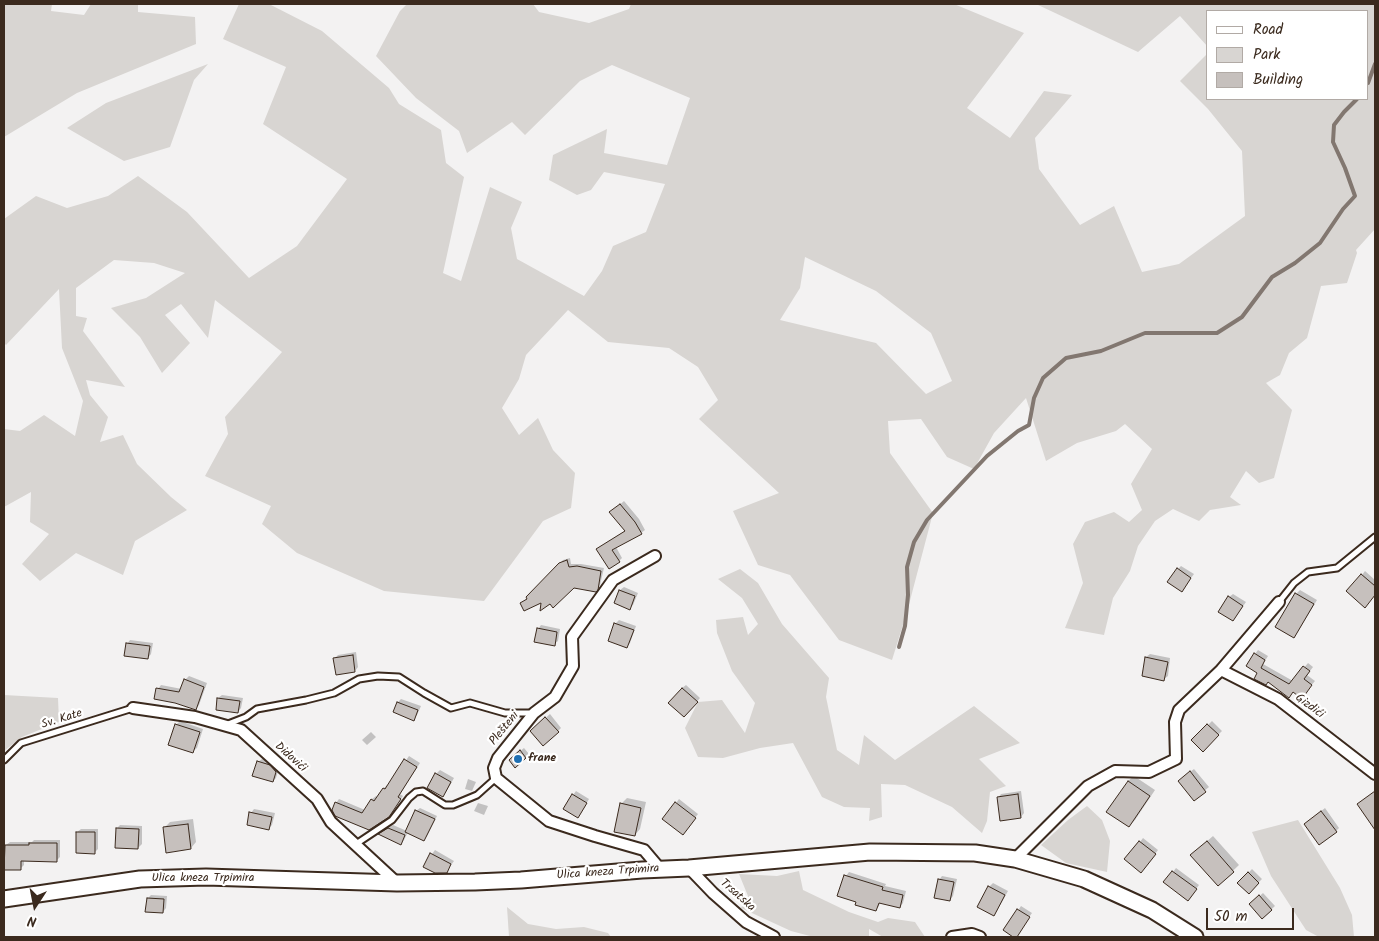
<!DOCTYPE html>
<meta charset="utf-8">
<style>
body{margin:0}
#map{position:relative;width:1379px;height:941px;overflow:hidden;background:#f3f2f2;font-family:Kalam,sans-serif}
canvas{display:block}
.frame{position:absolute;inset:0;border:5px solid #3b2a1e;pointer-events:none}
.legend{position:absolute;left:1206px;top:10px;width:162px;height:90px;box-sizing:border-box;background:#fff;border:1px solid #b1aaa5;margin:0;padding:6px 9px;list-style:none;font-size:15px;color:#3b2a1e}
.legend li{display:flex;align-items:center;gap:10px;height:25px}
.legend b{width:25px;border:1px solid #b1aaa5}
.north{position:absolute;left:10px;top:881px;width:50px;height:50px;-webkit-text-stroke:4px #fff;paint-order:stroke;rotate:191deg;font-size:14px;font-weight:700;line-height:20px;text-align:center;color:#3b2a1e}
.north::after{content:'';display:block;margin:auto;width:18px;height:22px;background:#3b2a1e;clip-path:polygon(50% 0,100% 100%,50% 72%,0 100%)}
.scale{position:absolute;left:1206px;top:908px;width:88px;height:22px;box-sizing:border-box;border:2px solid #3b2a1e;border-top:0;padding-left:6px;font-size:15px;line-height:18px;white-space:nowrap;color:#3b2a1e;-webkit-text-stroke:4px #fff;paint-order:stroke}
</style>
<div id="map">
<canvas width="1379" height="941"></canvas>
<div class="frame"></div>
<ul class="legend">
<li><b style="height:6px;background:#fff"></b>Road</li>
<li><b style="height:14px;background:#d8d5d2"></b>Park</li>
<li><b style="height:14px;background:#c6c0bd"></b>Building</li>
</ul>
<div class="north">N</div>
<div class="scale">50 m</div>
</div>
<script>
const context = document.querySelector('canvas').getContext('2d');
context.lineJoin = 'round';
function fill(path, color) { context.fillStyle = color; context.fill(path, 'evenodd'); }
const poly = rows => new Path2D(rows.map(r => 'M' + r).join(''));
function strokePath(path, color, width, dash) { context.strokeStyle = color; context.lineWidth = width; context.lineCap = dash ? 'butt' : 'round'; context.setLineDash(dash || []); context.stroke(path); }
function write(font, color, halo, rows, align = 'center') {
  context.font = font + ' Kalam,sans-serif'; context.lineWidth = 4.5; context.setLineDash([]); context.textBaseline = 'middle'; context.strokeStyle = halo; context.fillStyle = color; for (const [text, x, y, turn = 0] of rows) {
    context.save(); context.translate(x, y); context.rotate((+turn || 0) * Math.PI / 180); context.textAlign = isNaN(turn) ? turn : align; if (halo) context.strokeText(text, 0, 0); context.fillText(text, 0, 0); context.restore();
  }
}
fill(poly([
 [4,4,52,4,51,11,84,15,91,4,138,4,138,12,195,17,196,44,77,93,4,137],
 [239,4,269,4,322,31,389,88,399,104,441,130,446,163,464,177,443,273,461,281,490,187,522,202,511,228,517,259,584,296,602,271,613,246,646,232,665,184,604,172,591,190,577,195,549,180,553,155,607,129,604,153,667,165,690,98,612,65,580,81,525,135,512,122,467,153,459,131,416,98,376,56,400,11,407,4,533,4,539,12,589,23,629,9,631,4,954,4,1024,33,967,108,1010,138,1044,91,1072,95,1035,138,1039,169,1080,225,1114,206,1142,272,1179,264,1245,216,1242,151,1208,109,1180,81,1208,53,1208,99,1368,99,1368,11,1208,11,1208,47,1180,16,1138,52,1036,4,1375,4,1375,229,1356,250,1357,253,1347,283,1321,286,1307,338,1289,353,1280,375,1266,383,1292,410,1274,478,1259,483,1246,471,1230,497,1241,505,1210,510,1199,521,1173,509,1155,521,1138,546,1130,571,1113,598,1104,635,1065,628,1083,583,1073,544,1085,522,1114,512,1129,522,1142,510,1131,484,1152,449,1125,424,1116,431,1077,443,1046,461,1026,398,994,433,974,469,947,457,921,419,888,421,890,453,933,513,907,612,892,660,839,640,790,575,758,565,733,511,779,493,699,419,718,400,698,367,669,348,608,342,568,310,526,355,519,379,502,408,519,435,538,418,553,450,575,473,571,508,543,521,484,601,384,591,297,553,262,524,271,506,205,476,228,434,225,417,282,352,215,300,208,338,181,304,165,315,190,343,162,373,140,337,111,308,146,298,185,273,154,263,114,260,76,288,76,316,87,318,83,331,125,387,86,380,90,395,108,417,100,442,123,435,137,464,171,497,187,510,135,541,123,575,76,553,40,581,22,564,49,534,30,522,31,492,4,507,4,429,20,431,44,415,75,436,83,401,62,348,59,289,6,345,4,343,4,219,36,196,67,208,108,196,138,176,187,212,249,278,297,246,347,179,263,124,286,67,223,39],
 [805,257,876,291,931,333,952,381,926,394,876,343,780,320,800,288],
 [208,64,194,80,170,147,124,161,67,128,106,103],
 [740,569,758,583,782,624,829,678,826,697,837,750,859,765,864,735,895,760,974,706,1020,743,979,759,1006,786,990,792,987,821,982,833,952,807,905,785,881,784,882,817,869,821,870,808,844,807,822,797,793,743,760,748,723,758,698,757,685,728,698,702,722,700,745,733,755,703,732,671,717,633,716,620,743,617,748,635,758,624,742,598,718,579],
 [4,695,58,698,59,722,22,737,4,751],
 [1087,806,1102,820,1110,841,1107,872,1066,863,1041,845,1068,820],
 [1298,820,1340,888,1352,915,1354,937,1319,937,1306,930,1271,876,1252,832],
 [799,871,803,890,849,912,878,922,888,918,915,922,925,937,883,937,869,929,869,937,810,936,791,931,741,908,748,896,739,874,777,876],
 [507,907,528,924,556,929,584,927,608,933,611,937,509,937]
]), '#d8d5d2');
fill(poly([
 [624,501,639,519,645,530,641,533,616,547,622,558,619,561,602,546,626,530,615,509],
 [570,558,571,564,581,564,604,568,600,585,595,591,574,587,550,603,543,601,521,603,528,598,563,560],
 [1181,566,1194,574,1182,590,1178,569],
 [1365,571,1375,580,1375,594,1368,603,1362,575],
 [624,587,638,593,633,605,629,608,615,603,620,590],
 [1300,590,1317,600,1297,633,1294,637,1296,594],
 [1233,594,1246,602,1236,616,1229,597],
 [619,620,636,626,630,643,627,646,609,640,616,623],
 [541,625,560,629,558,641,554,644,538,629],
 [130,640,153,643,151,654,148,658,127,644],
 [1258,650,1268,656,1263,664,1293,681,1308,663,1313,667,1307,675,1315,681,1305,693,1294,691,1259,673,1255,654],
 [356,652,358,667,355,671,335,658,338,655],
 [1150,654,1170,658,1168,676,1164,679,1143,675,1146,657],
 [189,676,207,683,199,705,196,709,158,689,161,685,182,689,185,680],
 [686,685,700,698,688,712,682,688],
 [222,695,243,698,241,708,238,712,218,698],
 [401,699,421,706,417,715,413,719,398,702],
 [550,714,561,728,558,731,531,731],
 [180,721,203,729,197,748,193,751,176,725],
 [1212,721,1222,731,1203,750,1193,740],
 [371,732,376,737,367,745,362,740],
 [524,748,529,754,516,766,514,756],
 [409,756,420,763,400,794,403,796,392,812,369,829,336,803,339,799,365,810,372,799,376,796,378,798,384,788,387,785,388,786],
 [262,759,273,762,279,768,276,778,273,781,258,762],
 [1194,769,1209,787,1194,799,1183,777],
 [440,770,454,778,446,792,443,795,436,774],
 [1134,776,1155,790,1135,820,1129,826,1128,781],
 [468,779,476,782,472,791,465,789],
 [576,791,589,799,581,813,573,795],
 [1021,791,1024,813,1021,817,998,798,1001,794],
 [627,798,646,802,640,829,635,835,621,804],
 [679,799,698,814,686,830,676,803],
 [478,803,488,806,484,815,474,811],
 [420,808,437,816,427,836,424,840,408,832,404,840,401,844,383,831,393,825,407,831,416,811],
 [1325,808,1339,828,1336,831,1305,824],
 [254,809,275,813,272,825,269,828,251,813],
 [193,819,196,842,191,848,164,828,170,822],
 [120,825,142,826,142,844,138,848,117,828],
 [81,829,98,829,98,849,94,853,77,832],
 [1213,836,1239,865,1218,885,1197,850],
 [1143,838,1158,850,1145,868,1140,842],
 [34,840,60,840,60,857,57,860,24,860,24,865,20,869,6,845,10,842,32,842],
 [435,850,454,861,446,872,432,854],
 [1176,868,1199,885,1191,896,1173,872],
 [1252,869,1262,879,1249,892,1239,883],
 [849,872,886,884,885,886,906,891,903,903,900,907,880,902,879,906,876,909,857,902,846,876],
 [942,876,957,879,953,896,950,900,939,880],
 [993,883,1008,891,997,911,994,914,989,887],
 [1263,893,1275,906,1263,917,1251,904],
 [151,895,167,896,166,908,163,912,148,898],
 [1021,906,1032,913,1015,937,1005,930]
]), '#0003');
strokePath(poly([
 [1368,83,1375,64],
 [899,647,905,626,908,595,907,567,914,542,927,520,987,456,1018,431,1029,425,1034,398,1043,378,1066,358,1101,351,1145,333,1217,333,1242,317,1272,277,1295,263,1320,243,1343,209,1355,196,1345,168,1333,142,1334,125,1344,112,1357,99]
]), '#827770', 4);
const building = poly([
 [620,504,635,522,642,534,612,550,620,562,609,569,596,549,625,531,609,512,620,504],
 [567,560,569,567,577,566,601,571,598,590,596,592,574,588,553,608,550,604,540,611,541,603,524,611,520,603,527,599,526,597,559,563,567,560],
 [1177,568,1191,578,1182,592,1167,582,1177,568],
 [1361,574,1375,586,1375,595,1365,608,1346,591,1361,574],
 [619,590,635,596,630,610,614,603,619,590],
 [1295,593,1314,604,1294,638,1275,627,1295,593],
 [1228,596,1243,606,1233,621,1218,612,1228,596],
 [614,623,634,630,627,648,608,641,614,623],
 [537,628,557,632,555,646,534,642,537,628],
 [126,643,150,646,148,659,124,656,126,643],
 [1254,653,1265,660,1261,668,1289,684,1303,666,1310,671,1304,679,1312,685,1302,699,1293,692,1289,698,1268,682,1266,685,1254,679,1257,673,1246,666,1254,653],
 [353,655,355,672,336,675,333,658,353,655],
 [1145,657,1168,662,1164,681,1142,676,1145,657],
 [184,679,204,687,196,710,175,703,154,699,156,688,179,692,184,679],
 [682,688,698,702,684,717,668,703,682,688],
 [217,698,240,701,238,713,216,710,217,698],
 [397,702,418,710,414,721,393,712,397,702],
 [545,717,559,732,543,746,530,731,545,717],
 [175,724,200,732,193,753,168,745,175,724],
 [1207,724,1219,735,1203,752,1191,740,1207,724],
 [520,750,526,758,515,768,509,760,520,750],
 [404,759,417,767,398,797,401,799,389,817,369,830,335,816,332,810,335,802,362,813,371,799,374,801,383,788,385,789,404,759],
 [257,761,270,765,276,772,273,782,252,776,257,761],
 [1190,771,1206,792,1194,801,1178,781,1190,771],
 [435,773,451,782,443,797,427,788,435,773],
 [1128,781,1150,796,1129,827,1106,812,1128,781],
 [1375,791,1375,830,1357,804,1375,791],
 [572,794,587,803,578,818,563,809,572,794],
 [1018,794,1021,818,1000,821,997,797,1018,794],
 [675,802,696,818,683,835,662,819,675,802],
 [620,803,641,808,635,836,614,832,620,803],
 [415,810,435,819,424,841,405,832,415,810],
 [1321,811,1337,832,1319,845,1304,824,1321,811],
 [249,812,272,817,269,830,247,825,249,812],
 [188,824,191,849,166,853,163,827,188,824],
 [116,828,139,829,138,849,115,848,116,828],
 [388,828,405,835,401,845,378,834,388,828],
 [76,832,95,832,95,854,76,853,76,832],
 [1139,841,1156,854,1141,873,1124,859,1139,841],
 [1207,841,1234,872,1218,886,1190,855,1207,841],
 [29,843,57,843,57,862,21,861,21,870,4,870,5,845,29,845,29,843],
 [430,853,451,864,447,873,435,873,423,867,430,853],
 [1172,871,1197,889,1188,901,1163,882,1172,871],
 [1248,872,1259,883,1249,894,1237,883,1248,872],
 [844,875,883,887,882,890,903,895,900,908,879,903,876,911,855,905,856,902,837,896,844,875],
 [938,879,954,882,950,901,934,898,938,879],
 [988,886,1005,895,994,916,977,907,988,886],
 [1259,895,1272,910,1262,919,1249,904,1259,895],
 [147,898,164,899,163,913,145,912,147,898],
 [1017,909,1030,917,1017,937,1013,937,1003,930,1017,909]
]);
fill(building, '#c6c0bd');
strokePath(building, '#3b2a1e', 1);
const lane = poly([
 [1279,602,1294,583,1308,572,1337,568,1375,537],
 [228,724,246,717,257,709,306,700,334,693,359,679,378,676,399,677,424,693,451,708,470,703,505,713,534,713],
 [4,760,21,743,133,708],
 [356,844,392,820,409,798,416,792,423,791,445,805,453,805,477,795,496,778]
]);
const street = poly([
 [655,556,613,580,572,637,573,666,555,697,534,713,498,758,494,768,496,778,549,821,595,836,644,850,661,870],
 [1221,670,1278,699,1375,774],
 [133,708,195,717,241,730,317,799,331,822,397,883],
 [1015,859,1088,786,1115,771,1149,772,1176,759,1175,722,1179,710,1221,670,1279,602],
 [689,868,713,893,746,922,774,937],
 [952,937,972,934,980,937]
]);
const secondary = poly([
 [4,899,140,879,206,877,397,883,475,882,521,880,642,870,689,868,870,852,975,853,1015,859,1084,879,1152,910,1195,937]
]);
strokePath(lane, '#3b2a1e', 9);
strokePath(street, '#3b2a1e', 14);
strokePath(secondary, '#3b2a1e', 19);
strokePath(lane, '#fff', 5);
strokePath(street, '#fff', 10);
strokePath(secondary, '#fff', 15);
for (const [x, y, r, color] of [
 [518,759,5,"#1f6fb2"]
]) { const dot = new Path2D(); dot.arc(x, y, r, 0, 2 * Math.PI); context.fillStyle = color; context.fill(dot); strokePath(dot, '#fff', 2); }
write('12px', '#3b2a1e', '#fff', [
 ["Gizdići",1309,707,37],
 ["Sv. Kate",62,720,-17],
 ["Plešteni",505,729,-51],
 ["Didovići",290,758,42],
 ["Ulica kneza Trpimira",608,873,-4],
 ["Ulica kneza Trpimira",203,879],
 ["Trsatska",737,896,41]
]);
write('bold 12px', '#3b2a1e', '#fff', [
 ["frane",528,759]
], 'left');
</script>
